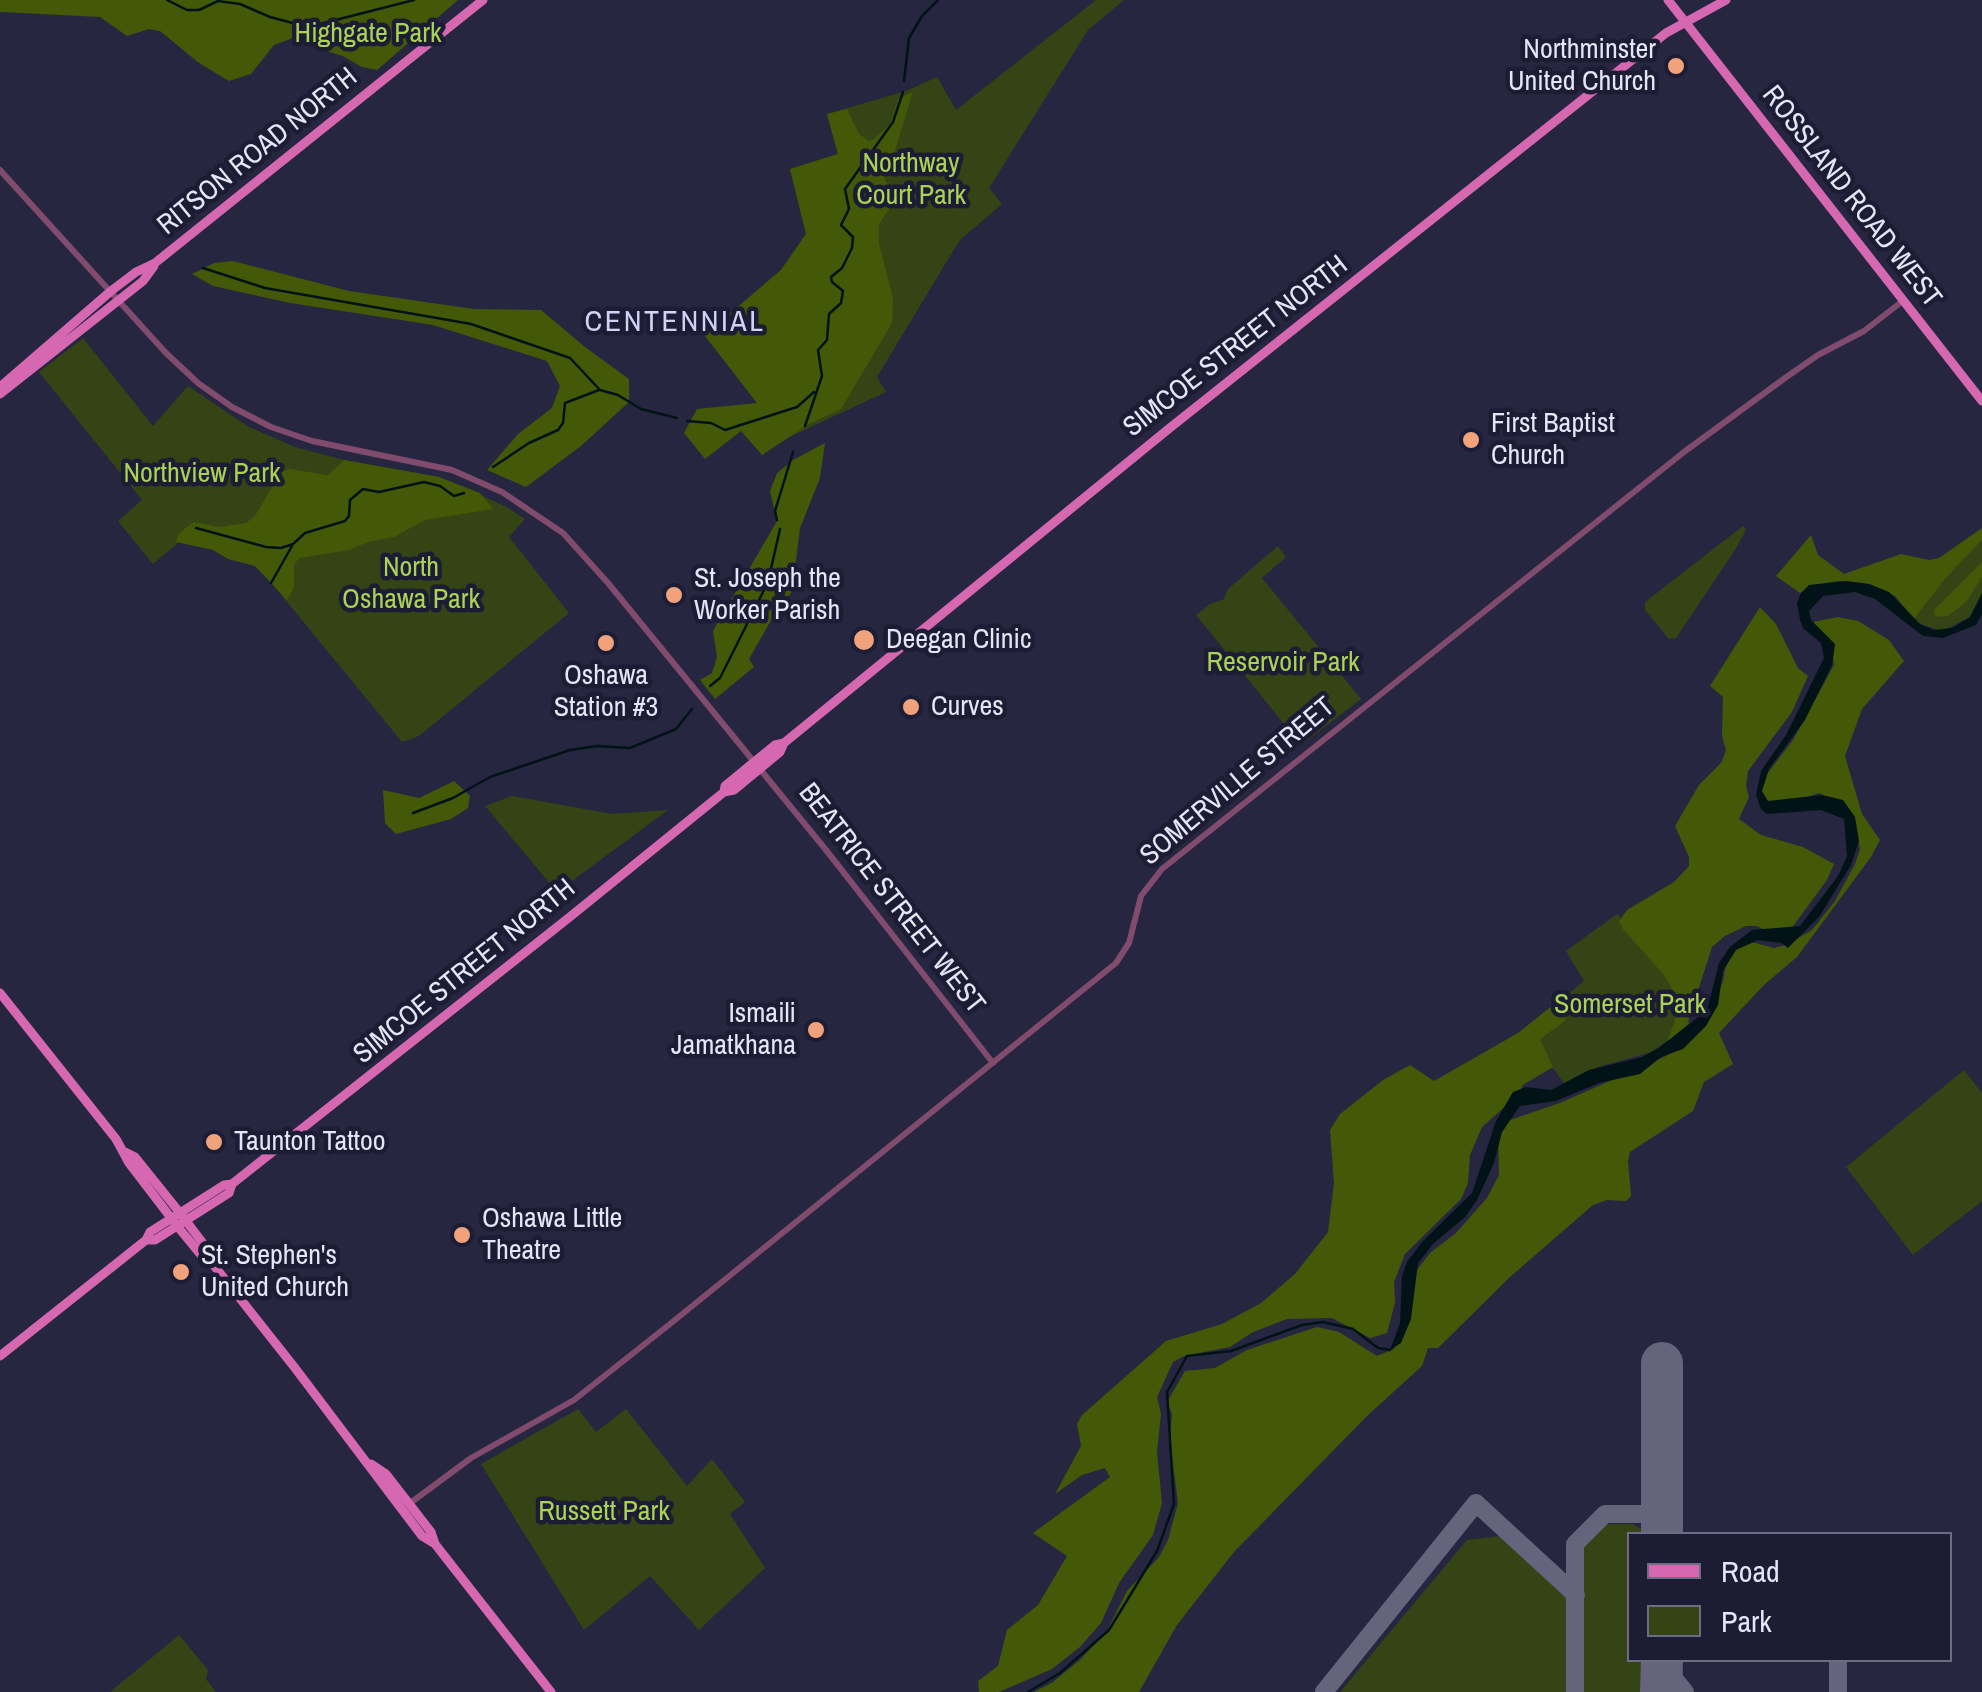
<!DOCTYPE html>
<style>
body{margin:0}
#map{position:relative;width:1982px;height:1692px;overflow:hidden;background:#262640;font-family:"Archivo Narrow",sans-serif}
canvas{display:block}
.legend{position:absolute;left:1627px;top:1532px;width:325px;height:130px;box-sizing:border-box;background:#1d1c35;border:2px solid #6d6c82;margin:0;padding:12px 18px;list-style:none;font-size:30px;color:#e4e5f6}
.legend li{display:flex;align-items:center;gap:20px;height:50px}
.legend b{width:50px;border:2px solid #6d6c82}
</style>
<div id="map">
<canvas width="1982" height="1692"></canvas>
<ul class="legend">
<li><b style="height:12px;background:#d568b1"></b>Road</li>
<li><b style="height:28px;background:#354414"></b>Park</li>
</ul>
</div>
<script>
const context = document.querySelector('canvas').getContext('2d');
context.lineJoin = 'round';
function fill(path, color) { context.fillStyle = color; context.fill(path, 'evenodd'); }
const poly = rows => new Path2D(rows.map(r => 'M' + r).join(''));
function strokePath(path, color, width, dash) { context.strokeStyle = color; context.lineWidth = width; context.lineCap = dash ? 'butt' : 'round'; context.setLineDash(dash || []); context.stroke(path); }
function write(font, color, halo, rows, align = 'center') {
  context.font = font + ' "Archivo Narrow",sans-serif'; context.lineWidth = 9; context.setLineDash([]); context.textBaseline = 'middle'; context.strokeStyle = halo; context.fillStyle = color; for (const [text, x, y, turn = 0] of rows) {
    context.save(); context.translate(x, y); context.rotate((+turn || 0) * Math.PI / 180); context.textAlign = isNaN(turn) ? turn : align; if (halo) context.strokeText(text, 0, 0); context.fillText(text, 0, 0); context.restore();
  }
}
fill(poly([
 [1096,0,1124,0,1088,30,989,188,1002,204,960,240,950,256,877,377,886,392,785,439,695,323,715,325,733,311,781,270,806,234,790,169,838,154,827,114,906,91,937,77,956,110],
 [83,338,153,426,188,386,249,427,295,447,344,460,439,477,505,506,525,519,509,537,569,613,419,736,402,742,251,558,185,537,153,564,118,521,142,500,39,372],
 [1743,526,1746,530,1735,550,1676,638,1669,639,1645,610,1645,602],
 [1982,540,1982,593,1970,617,1942,631,1920,624,1914,619,1945,579],
 [1278,546,1286,557,1262,578,1361,699,1301,745,1196,615,1210,604,1224,599,1228,589],
 [512,796,612,814,668,810,557,892,485,806],
 [1617,914,1675,977,1690,1024,1652,1052,1598,1067,1564,1083,1524,1029,1584,981,1566,951],
 [1964,1070,1982,1093,1982,1201,1913,1255,1846,1167],
 [578,1409,596,1432,626,1409,687,1486,712,1459,745,1502,730,1514,765,1568,699,1630,650,1576,584,1630,481,1464],
 [1605,1524,1632,1524,1645,1531,1645,1534,1630,1534,1630,1660,1645,1660,1645,1692,1583,1692,1582,1548],
 [1500,1536,1567,1596,1566,1692,1340,1692,1467,1540],
 [179,1635,208,1670,206,1679,216,1692,110,1692]
]), '#354414');
fill(poly([
 [0,0,458,0,377,70,362,67,343,56,316,48,301,35,274,45,251,74,229,81,199,63,160,31,149,29,127,36,100,17,0,12],
 [913,92,892,160,885,172,885,180,897,197,879,224,879,244,893,298,892,323,841,409,809,424,762,455,741,431,705,459,684,433,697,409,757,403,695,323,715,325,733,311,781,270,806,234,790,169,838,154,827,114,847,109,859,134,869,141,873,140,890,124,898,99],
 [233,261,349,291,474,309,541,310,585,347,629,379,629,402,581,446,526,487,487,470,518,434,552,408,560,386,547,361,433,325,290,303,213,286,192,274,214,263],
 [825,443,820,478,800,528,792,592,778,608,749,659,754,667,715,699,700,680,712,673,717,657,713,631,777,521,770,491,777,473,793,460],
 [344,460,439,477,480,493,493,509,425,520,394,537,368,542,350,550,299,558,294,565,294,588,287,600,255,566,228,559,213,550,176,542,179,533,194,522,219,527,246,523,255,516,280,473,289,469,328,475],
 [1982,528,1982,540,1945,579,1914,619,1895,596,1869,584,1838,581,1815,585,1800,593,1776,576,1811,535,1818,555,1844,574,1901,554,1929,560,1939,558],
 [1982,562,1982,577,1966,602,1948,616,1935,617,1934,610],
 [1760,607,1776,624,1798,668,1808,676,1792,712,1748,771,1746,786,1749,797,1739,819,1761,835,1803,847,1834,864,1827,880,1788,933,1776,936,1757,926,1746,926,1725,936,1712,947,1687,1025,1667,1042,1678,1012,1679,1000,1664,975,1623,929,1619,921,1627,910,1674,882,1689,866,1689,857,1675,826,1699,785,1721,763,1726,750,1722,736,1723,697,1710,686],
 [1838,617,1858,621,1889,640,1904,661,1862,709,1845,756,1862,814,1880,840,1871,857,1797,957,1765,984,1719,1033,1733,1064,1704,1082,1693,1111,1630,1152,1628,1161,1631,1196,1626,1201,1607,1200,1593,1205,1510,1277,1438,1348,1428,1348,1422,1366,1367,1416,1234,1552,1177,1625,1139,1692,1034,1692,1053,1682,1081,1659,1107,1631,1127,1591,1159,1557,1168,1540,1178,1503,1170,1440,1172,1414,1167,1402,1185,1371,1215,1368,1247,1350,1317,1327,1339,1332,1377,1356,1394,1349,1405,1325,1416,1271,1430,1253,1456,1233,1487,1198,1499,1175,1498,1138,1510,1120,1560,1103,1666,1056,1701,1029,1723,981,1727,959,1734,945,1748,941,1774,948,1786,945,1812,930,1835,901,1855,864,1860,849,1852,813,1843,804,1819,793,1778,807,1762,798,1761,782,1793,740,1834,665,1832,651,1813,622],
 [454,781,470,796,468,808,451,819,396,834,385,823,383,790,419,798],
 [1558,1001,1567,1011,1565,1021,1540,1039,1553,1067,1523,1085,1519,1094,1482,1127,1470,1155,1468,1183,1461,1199,1405,1254,1394,1282,1395,1303,1387,1333,1370,1338,1332,1318,1287,1319,1253,1332,1230,1347,1184,1356,1173,1362,1157,1397,1161,1414,1157,1452,1162,1503,1153,1535,1119,1583,1101,1623,1080,1647,1052,1669,999,1692,979,1692,978,1681,998,1666,1007,1630,1038,1605,1067,1556,1033,1533,1110,1477,1105,1468,1082,1475,1055,1494,1081,1446,1077,1424,1082,1415,1166,1341,1222,1324,1261,1303,1295,1274,1328,1232,1334,1183,1330,1130,1340,1114,1383,1080,1410,1065,1434,1081,1518,1033]
]), '#435908');
fill(poly([
 [1846,581,1869,584,1889,592,1920,624,1934,630,1952,628,1970,617,1982,593,1982,614,1976,625,1943,638,1923,636,1875,599,1855,592,1823,596,1809,611,1811,620,1835,644,1832,665,1805,720,1769,769,1762,791,1768,801,1822,795,1843,800,1855,817,1859,841,1851,865,1819,917,1788,948,1782,943,1758,940,1736,950,1723,971,1718,1005,1706,1026,1683,1049,1661,1057,1640,1074,1599,1083,1556,1101,1520,1106,1502,1132,1494,1163,1477,1200,1465,1217,1433,1244,1418,1263,1411,1319,1401,1343,1390,1350,1400,1323,1402,1276,1407,1262,1423,1241,1472,1193,1496,1121,1513,1092,1526,1087,1551,1090,1589,1070,1642,1057,1660,1047,1707,1010,1719,963,1730,947,1752,930,1800,926,1838,876,1847,856,1844,819,1821,810,1767,814,1761,809,1756,795,1761,771,1786,735,1824,658,1821,643,1803,628,1800,620,1797,603,1801,593,1809,585]
]), '#021317');
strokePath(poly([
 [167,0,187,10,199,10,218,1,240,4,270,17,308,27,414,0],
 [904,81,909,38,922,16,938,0],
 [203,268,265,288,471,324,570,358,600,390,618,395,641,409,677,418],
 [687,421,711,423,725,430,797,407,814,392],
 [805,426,822,376,818,350,827,340,829,314,841,303,843,291,832,282,831,277,842,268,852,248,853,237,841,225,849,209,845,189,893,122,903,92],
 [493,467,529,443,558,430,563,423,565,403,599,390],
 [777,520,775,511,793,452],
 [196,528,266,547,281,548,293,544,305,533,345,521,349,516,350,500,363,489,379,492,424,482,440,486,454,496,464,493],
 [271,583,292,546],
 [710,686,720,678,768,582,780,529],
 [413,813,453,798,490,777,570,750,597,746,630,748,676,729,692,709],
 [1028,1692,1060,1673,1109,1630,1157,1551,1174,1504,1167,1392,1187,1356,1231,1351,1302,1325,1323,1322,1353,1329,1378,1348,1390,1350]
]), '#021317', 2.5);
strokePath(poly([
 [1662,1664,1685,1692],
 [1324,1692,1476,1503,1576,1595],
 [1575,1692,1575,1544,1605,1514,1644,1514,1663,1521],
 [1838,1692,1838,1660]
]), '#64657c', 18);
strokePath(poly([
 [1662,1534,1662,1363],
 [1661,1692,1662,1660]
]), '#64657c', 42);
strokePath(poly([
 [0,170,166,353,198,383,232,407,271,427,312,441,452,470,502,492,563,533,608,583,826,850,993,1063],
 [409,1504,471,1458,574,1400,670,1324,1116,963,1129,943,1141,896,1162,869,1684,452,1785,378,1818,355,1864,331,1904,300]
]), '#804b6d', 6);
strokePath(poly([
 [1668,0,1982,401],
 [0,387,111,291,136,272,155,263,483,0],
 [0,394,143,281,154,266],
 [724,792,734,790,780,752,784,743],
 [0,993,116,1139,129,1163,178,1227,201,1255,208,1258,295,1368,422,1536,435,1544],
 [125,1152,135,1157,180,1213,208,1250,208,1258],
 [146,1240,155,1240,229,1193,232,1184,571,916,724,792,725,786,753,763,775,745,784,743,1166,431,1666,33,1726,0],
 [0,1356,146,1240,150,1232,224,1185,232,1184],
 [371,1464,386,1474,431,1532,435,1544,551,1692]
]), '#d568b1', 9);
for (const [x, y, r, color] of [
 [1676,66,10,"#f0a27a"],
 [1471,440,10,"#f0a27a"],
 [674,595,10,"#f0a27a"],
 [864,640,12,"#f0a27a"],
 [606,643,10,"#f0a27a"],
 [911,707,10,"#f0a27a"],
 [816,1030,10,"#f0a27a"],
 [214,1142,10,"#f0a27a"],
 [462,1235,10,"#f0a27a"],
 [181,1272,10,"#f0a27a"]
]) { const dot = new Path2D(); dot.arc(x, y, r, 0, 2 * Math.PI); context.fillStyle = color; context.fill(dot); strokePath(dot, '#1d1c35', 4); }
write('28px', '#aad254', '#1d1c35', [
 ["Highgate Park",368,34],
 ["Northway",911,164],
 ["Court Park",911,196],
 ["Northview Park",202,474],
 ["North",411,568],
 ["Oshawa Park",411,600],
 ["Reservoir Park",1283,663],
 ["Somerset Park",1630,1005],
 ["Russett Park",604,1512]
]);
write('28px', '#e4e5f6', '#1d1c35', [
 ["Northminster",1656,50,"right"],
 ["United Church",1656,82,"right"],
 ["First Baptist",1491,424],
 ["Church",1491,456],
 ["St. Joseph the",694,579],
 ["Worker Parish",694,611],
 ["Deegan Clinic",886,640],
 ["Oshawa",606,676,"center"],
 ["Station #3",606,708,"center"],
 ["Curves",931,707],
 ["Ismaili",796,1014,"right"],
 ["Jamatkhana",796,1046,"right"],
 ["Taunton Tattoo",234,1142],
 ["Oshawa Little",482,1219],
 ["Theatre",482,1251],
 ["St. Stephen's",201,1256],
 ["United Church",201,1288]
], 'left');
write('28px', '#e4e5f6', '#1d1c35', [
 ["RITSON ROAD NORTH",258,152,-39],
 ["ROSSLAND ROAD WEST",1851,197,52],
 ["SIMCOE STREET NORTH",1236,347,-38],
 ["SOMERVILLE STREET",1238,782,-40],
 ["BEATRICE STREET WEST",891,899,52],
 ["SIMCOE STREET NORTH",465,972,-39]
]);
context.letterSpacing = '2.5px';
write('30px', '#d1d2f5', '#1d1c35', [
 ["CENTENNIAL",675,323]
]);
context.letterSpacing = '0px';
</script>
